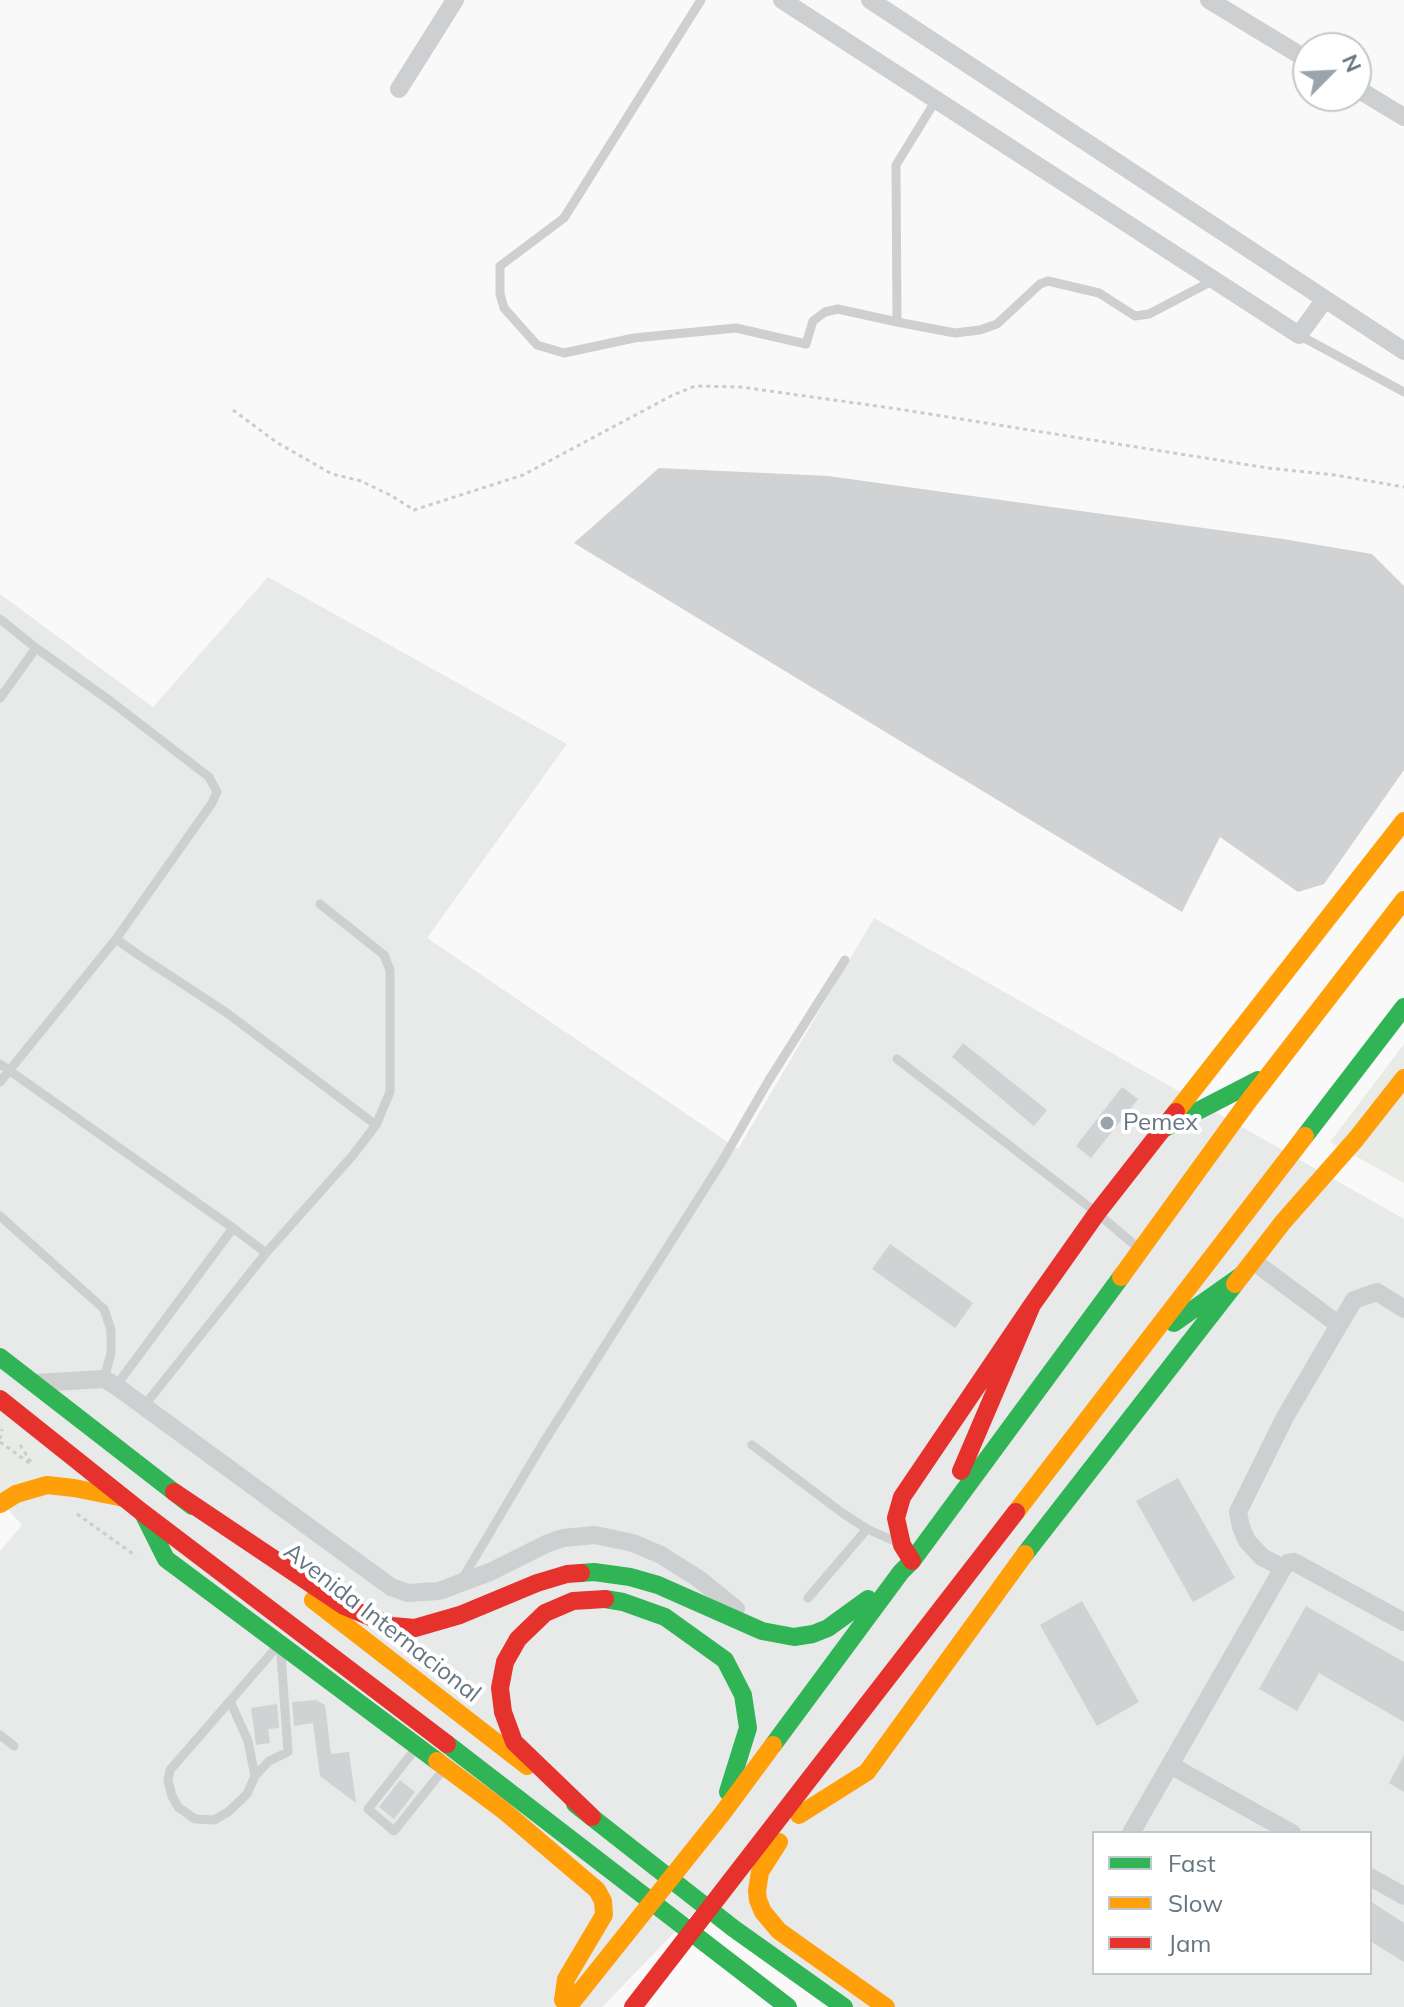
<!DOCTYPE html>
<style>
body{margin:0}
#map{position:relative;width:1404px;height:2007px;overflow:hidden;background:#f9f9f9;font-family:Mulish,sans-serif}
canvas{display:block}
.legend{position:absolute;left:1092px;top:1831px;width:280px;height:144px;box-sizing:border-box;background:#fff;border:2px solid #c1c8cd;margin:0;padding:10px 14px;list-style:none;font-size:24px;color:#657683}
.legend li{display:flex;align-items:center;gap:16px;height:40px}
.legend b{width:40px;border:2px solid #c1c8cd}
.north{position:absolute;left:1292px;top:32px;width:80px;height:80px;box-sizing:border-box;background:#fff;border:2px solid #c1c8cd;border-radius:50%;rotate:66deg;font-size:22px;font-weight:700;line-height:32px;text-align:center;color:#657683}
.north::after{content:'';display:block;margin:auto;width:28px;height:36px;background:#99a4ac;clip-path:polygon(50% 0,100% 100%,50% 72%,0 100%)}
</style>
<div id="map">
<canvas width="1404" height="2007"></canvas>
<ul class="legend">
<li><b style="height:10px;background:#30b455"></b>Fast</li>
<li><b style="height:10px;background:#ff9f0a"></b>Slow</li>
<li><b style="height:10px;background:#e5322d"></b>Jam</li>
</ul>
<div class="north">N</div>
</div>
<script>
const context = document.querySelector('canvas').getContext('2d');
context.lineJoin = 'round';
function fill(path, color) { context.fillStyle = color; context.fill(path, 'evenodd'); }
const poly = rows => new Path2D(rows.map(r => 'M' + r).join(''));
function strokePath(path, color, width, dash) { context.strokeStyle = color; context.lineWidth = width; context.lineCap = dash ? 'butt' : 'round'; context.setLineDash(dash || []); context.stroke(path); }
function write(font, color, halo, rows, align = 'center') {
  context.font = font + ' Mulish,sans-serif'; context.lineWidth = 8; context.setLineDash([]); context.textBaseline = 'middle'; context.strokeStyle = halo; context.fillStyle = color; for (const [text, x, y, turn = 0] of rows) {
    context.save(); context.translate(x, y); context.rotate((+turn || 0) * Math.PI / 180); context.textAlign = isNaN(turn) ? turn : align; if (halo) context.strokeText(text, 0, 0); context.fillText(text, 0, 0); context.restore();
  }
}
fill(poly([
 [268,577,567,744,427,938,738,1149,874,918,1404,1219,1404,2007,851,2007,705,1901,602,2007,0,2007,0,1551,22,1525,0,1501,0,594,153,707],
 [1094,1833,1370,1833,1370,1973,1094,1973]
]), '#e8e9e9');
fill(poly([
 [1404,1044,1404,1183,1330,1142],
 [0,1414,79,1476,0,1491]
]), '#e8ebe6');
fill(poly([
 [659,468,828,476,1283,539,1372,554,1404,586,1404,770,1324,884,1298,892,1220,837,1182,912,574,543],
 [963,1043,1047,1110,1034,1126,952,1057],
 [1122,1087,1138,1099,1091,1158,1076,1146],
 [890,1244,973,1303,955,1328,872,1269],
 [1178,1478,1235,1578,1193,1602,1136,1501],
 [1082,1601,1139,1702,1097,1726,1040,1625],
 [1306,1606,1404,1662,1404,1722,1319,1673,1297,1711,1259,1689],
 [316,1700,325,1705,331,1754,349,1752,356,1803,320,1776,313,1723,294,1726,292,1702],
 [277,1704,279,1728,268,1729,270,1743,256,1745,251,1708],
 [1404,1755,1404,1792,1389,1783],
 [400,1780,415,1792,394,1819,379,1807],
 [1370,1901,1404,1923,1404,1962,1370,1941]
]), '#d0d2d3');
strokePath(poly([
 [233,410,276,442,332,474,361,481,392,496,414,510,523,475,671,396,695,386,741,387,898,409,1268,468,1335,475,1404,487],
 [0,1439,2,1429],
 [0,1442,32,1465],
 [20,1445,33,1465],
 [77,1514,136,1556]
]), '#cbcccd', 3, [4, 4]);
strokePath(poly([
 [701,0,564,218,500,266,500,294,504,308,537,345,564,353,634,338,736,328,806,344,813,321,825,312,838,309,897,322,896,165,936,100],
 [897,322,955,333,980,330,997,324,1040,284,1048,281,1099,293,1135,316,1149,314,1214,280],
 [1299,335,1404,392],
 [0,619,36,648],
 [0,698,36,648,113,703,209,777,217,792,212,803,116,939],
 [897,1059,1097,1213,1137,1247],
 [0,1064,233,1228,266,1253],
 [0,1082,116,939,137,954,227,1013,376,1125],
 [0,1216,104,1309,111,1330,111,1353,104,1379],
 [116,1386,233,1228],
 [144,1406,266,1253,353,1155,376,1125,390,1092,390,970,384,955,320,904],
 [752,1445,841,1512,867,1529,899,1543],
 [461,1581,542,1445,721,1163,769,1080,845,960],
 [808,1598,867,1529],
 [230,1701,248,1741,255,1776,247,1794,228,1812,214,1820,195,1819,178,1807,172,1796,168,1781,170,1770,230,1701,275,1649],
 [0,1735,14,1746],
 [413,1752,368,1809,394,1831,443,1770],
 [255,1776,269,1761,288,1752,281,1655]
]), '#cecfd0', 9);
strokePath(poly([
 [782,0,1299,335,1325,299],
 [870,0,1404,351],
 [1209,0,1308,60],
 [1356,88,1404,117],
 [399,89,455,0],
 [1253,1261,1339,1325,1354,1300,1377,1292,1404,1309],
 [34,1383,104,1379,116,1386,391,1587,408,1593,439,1591,490,1572,546,1544,563,1538,595,1535,633,1543,661,1555,699,1579,736,1609],
 [1283,1568,1262,1557,1247,1541,1241,1527,1238,1512,1285,1417,1339,1325],
 [1170,1765,1292,1833],
 [1131,1833,1283,1568,1288,1563,1294,1562,1404,1622],
 [1370,1877,1404,1896]
]), '#cecfd0', 18);
strokePath(poly([
 [1161,1130,1258,1080],
 [1305,1136,1404,1007],
 [1174,1323,1242,1275],
 [0,1357,192,1506],
 [143,1513,166,1559,437,1761],
 [1025,1554,1235,1284],
 [581,1573,594,1572,630,1577,658,1585,762,1631,794,1637,813,1634,828,1628,868,1599],
 [605,1599,623,1602,665,1617,725,1660,743,1695,748,1728,728,1792],
 [447,1744,788,2007],
 [773,1745,901,1572,912,1561,1121,1277],
 [575,1804,733,1928,844,2007]
]), '#30b455', 18);
strokePath(poly([
 [1176,1112,1404,821],
 [1121,1277,1247,1103,1404,900],
 [1235,1284,1283,1222,1356,1139,1404,1078],
 [0,1504,16,1494,47,1485,74,1488,124,1498],
 [1016,1512,1305,1136],
 [313,1600,527,1766],
 [437,1761,503,1810,597,1890,603,1901,604,1915,566,1979,563,2000],
 [799,1815,867,1772,1025,1554],
 [779,1842,760,1872,757,1891,758,1900,763,1912,779,1931,886,2007],
 [568,2007,722,1814,773,1745]
]), '#ff9f0a', 18);
strokePath(poly([
 [0,1399,143,1513,447,1744],
 [961,1471,1032,1305],
 [174,1492,344,1606,392,1626,415,1628,460,1615,537,1583,567,1574,581,1573],
 [912,1561,902,1545,896,1518,902,1497,1032,1305,1097,1213,1176,1112],
 [592,1817,514,1742,503,1712,500,1688,505,1662,518,1639,545,1613,573,1601,605,1599],
 [633,2007,1016,1512]
]), '#e5322d', 18);
for (const [x, y, r, color] of [
 [1107,1123,8,"#99a4ac"]
]) { const dot = new Path2D(); dot.arc(x, y, r, 0, 2 * Math.PI); context.fillStyle = color; context.fill(dot); strokePath(dot, '#fff', 3); }
write('24px', '#657683', '#fff', [
 ["Pemex",1123,1123]
], 'left');
write('24px', '#657683', '#fff', [
 ["Avenida Internacional",382,1623,38]
]);
</script>
